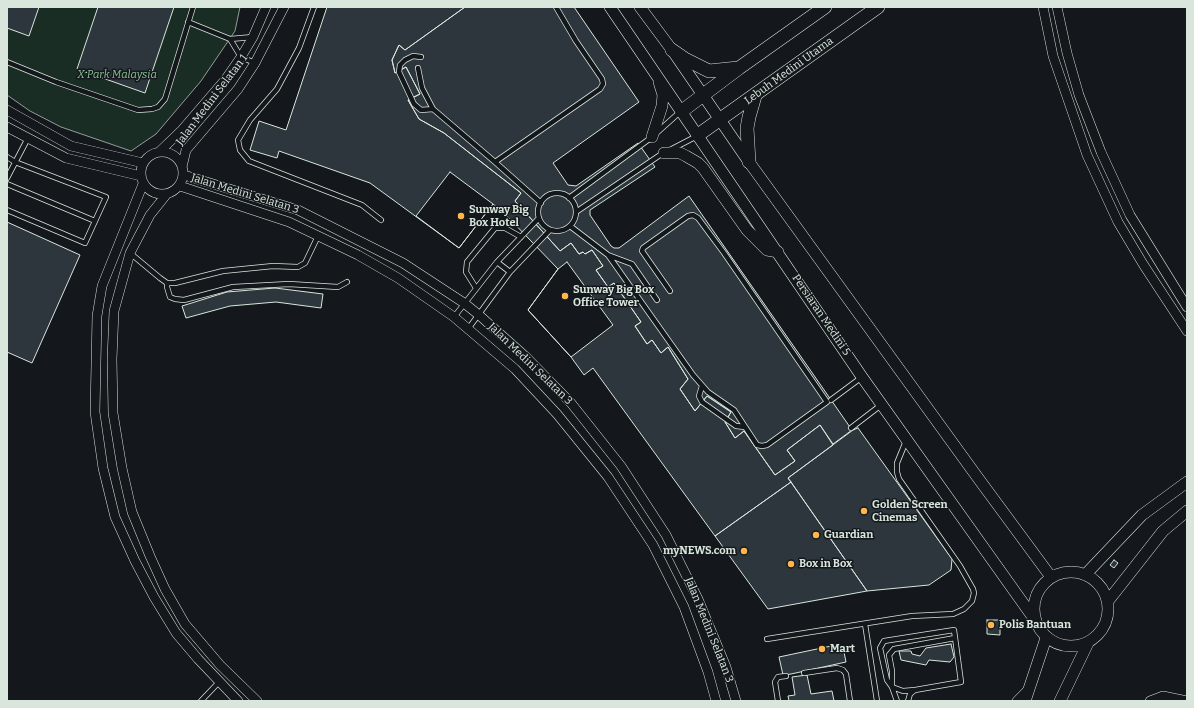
<!DOCTYPE html>
<style>
body{margin:0}
#map{position:relative;width:1194px;height:708px;overflow:hidden;background:#14181c;font-family:Bitter,serif}
canvas{display:block}
.frame{position:absolute;inset:0;border:8px solid #d8e6dc;pointer-events:none}
</style>
<div id="map">
<canvas width="1194" height="708"></canvas>
<div class="frame"></div>
</div>
<script>
const context = document.querySelector('canvas').getContext('2d');
context.lineJoin = 'round';
function fill(path, color) { context.fillStyle = color; context.fill(path, 'evenodd'); }
const poly = rows => new Path2D(rows.map(r => 'M' + r).join(''));
function strokePath(path, color, width, dash) { context.strokeStyle = color; context.lineWidth = width; context.lineCap = dash ? 'butt' : 'round'; context.setLineDash(dash || []); context.stroke(path); }
function write(font, color, halo, rows, align = 'center') {
  context.font = font + ' Bitter,serif'; context.lineWidth = 3; context.setLineDash([]); context.textBaseline = 'middle'; context.strokeStyle = halo; context.fillStyle = color; for (const [text, x, y, turn = 0] of rows) {
    context.save(); context.translate(x, y); context.rotate((+turn || 0) * Math.PI / 180); context.textAlign = isNaN(turn) ? turn : align; if (halo) context.strokeText(text, 0, 0); context.fillText(text, 0, 0); context.restore();
  }
}
const green = poly([
 [7,7,240,7,235,31,201,81,156,134,131,151,61,127,30,111,7,95,7,7]
]);
fill(green, '#1a2d24');
strokePath(green, '#939e99', 1);
const building = poly([
 [7,7,39,7,29,36,7,28,7,7],
 [98,7,174,7,145,93,77,69,98,7],
 [327,7,465,7,405,50,399,45,392,60,395,73,406,67,420,94,408,100,419,119,444,133,521,193,515,201,560,251,571,243,579,254,583,252,585,254,592,250,603,266,596,270,608,287,614,283,641,322,635,326,647,344,652,340,661,353,668,347,688,379,680,389,695,411,707,396,731,412,725,422,735,438,744,431,775,475,795,461,787,450,820,425,833,445,788,478,791,482,715,536,593,368,584,375,571,357,528,310,558,269,505,214,493,204,459,248,370,183,279,151,277,158,250,150,259,121,286,130,327,7],
 [465,7,574,7,639,102,553,163,568,185,576,186,638,143,655,167,590,210,590,215,611,246,614,248,619,248,689,196,852,430,833,444,820,425,787,450,795,461,775,475,744,431,735,438,725,422,731,412,707,396,695,411,680,389,688,379,668,347,661,353,652,340,647,344,635,326,641,322,614,283,608,287,596,270,603,266,592,250,585,254,583,252,579,254,571,243,560,251,515,201,521,193,444,133,419,119,408,100,420,94,406,67,395,73,392,60,399,45,405,50,465,7],
 [450,172,493,204,459,248,416,216,450,172],
 [7,222,80,255,32,363,7,352,7,222],
 [567,262,613,325,571,357,528,310,558,269,567,262],
 [275,288,323,294,321,308,276,302,230,306,186,318,182,306,227,292,275,288],
 [858,428,952,559,951,570,929,585,867,591,788,478,853,430,858,428],
 [791,482,867,591,768,609,715,536,791,482],
 [1114,560,1118,563,1114,568,1110,565,1114,560],
 [987,620,1000,620,1000,635,987,634,987,620],
 [951,644,954,657,950,662,929,660,926,665,901,660,899,651,911,651,912,654,920,656,926,648,951,644],
 [836,645,844,652,846,662,791,674,783,675,779,657,836,645],
 [807,675,811,694,832,691,834,701,789,701,788,696,795,695,792,677,807,675]
]);
fill(building, '#2c363c');
strokePath(building, '#d8e6dc', 1);
const service = poly([
 [314,7,299,48,277,89,250,120,238,140,240,150,249,161,362,205,381,220],
 [188,22,230,39,253,37],
 [230,39,241,57,255,63],
 [421,57,413,56,405,60,400,65,399,72,414,104,421,110,433,109],
 [7,62,56,82,138,110,152,109,158,107,165,99,193,7],
 [418,68,422,88,433,109,495,162],
 [670,150,697,136],
 [7,157,15,162,106,197,85,243,7,210],
 [7,178,28,138],
 [7,184,95,221],
 '538 212a19 19 0 1 1 38 0a19 19 0 1 1-38 0Z',
 [569,198,652,137,681,111],
 [541,203,495,162,600,89,603,84,602,79,576,41,556,7],
 [576,212,663,153],
 [570,226,608,255,693,375,708,392,734,410,757,445,762,446,767,445,827,402,724,253,698,218,693,215,688,216,643,248,642,251,670,291],
 [130,253,160,278,167,283,175,283,223,271,273,266,298,267,305,263,307,259,318,236],
 [608,255,632,264,657,300],
 [497,262,510,272],
 [167,283,167,287,170,297,175,299,184,300,233,287,289,284,338,287,347,282],
 [476,288,466,272,467,262,495,228,505,228,521,237],
 [454,317,497,262,539,218],
 [468,329,510,272,550,230],
 [702,386,699,396,702,402,736,426,745,427],
 [831,400,862,377],
 [851,428,881,405],
 [865,624,877,701],
 [767,639,912,616,953,614,964,609,972,601,974,593,973,589,960,566,899,479,897,472,897,463,906,441],
 [804,673,837,668,843,670,846,674,850,701],
 [915,690,903,691,892,687,892,671,889,655,894,649,955,638],
 [201,701,219,682],
 [778,701,775,682,778,677,786,676],
 [897,701,892,687,887,680,880,648,884,641,954,630,961,682,915,690,910,694,908,701]
]);
const minor = poly([
 [1043,7,1053,56,1087,155,1118,222,1143,264,1187,331],
 [1057,7,1067,53,1079,95,1101,152,1130,215,1187,307],
 [7,110,71,146,143,163],
 [7,127,66,158,141,176],
 '141 173a21 21 0 1 1 42 0a21 21 0 1 1-42 0Z',
 [159,152,182,130,225,80,241,57,253,37,266,7],
 [182,167,186,150,238,89,255,63,284,7],
 [184,175,298,210,403,263,464,303,479,315,526,357,571,403,621,466,666,535,698,599,726,667,736,701],
 [143,184,102,286,97,316,95,412,103,468,115,517,135,561,154,597,176,633,198,659,238,701],
 [180,186,289,222,358,255,398,278,454,317,515,369,557,414,608,477,653,545,684,607,708,672,716,701],
 [166,195,150,215,130,253,114,311,112,359,113,413,122,468,132,512,150,556,165,589,185,624,220,665,257,701],
 [1017,701,1029,689],
 [1150,701,1163,696,1187,701]
]);
const tertiary = poly([
 [610,7,862,377,1035,620],
 [640,7,672,50,749,162,978,478,1051,577],
 [652,137,662,106,663,95,659,82],
 [664,153,680,153,686,156,698,163,703,168,747,230,767,250,778,252],
 '1034 609a37 37 0 1 1 74 0a37 37 0 1 1-74 0Z',
 [1085,575,1142,515,1187,482],
 [1108,601,1163,531,1187,511],
 [1025,701,1046,638],
 [1060,701,1088,643]
]);
const secondary = poly([
 [672,50,685,59,709,71,738,68],
 [682,111,739,68,825,7],
 [698,135,878,7],
 [749,162,747,128,749,117,755,96]
]);
strokePath(service, '#d8e6dc', 6);
strokePath(minor, '#d8e6dc', 10);
strokePath(tertiary, '#d8e6dc', 12);
strokePath(secondary, '#d8e6dc', 14);
strokePath(service, '#14181c', 4.5);
strokePath(minor, '#14181c', 9);
strokePath(tertiary, '#14181c', 11);
strokePath(secondary, '#14181c', 13);
for (const [x, y, r, color] of [
 [461,216,4,"#ffb74d"],
 [565,296,4,"#ffb74d"],
 [864,511,4,"#ffb74d"],
 [816,535,4,"#ffb74d"],
 [744,551,4,"#ffb74d"],
 [791,564,4,"#ffb74d"],
 [991,625,4,"#ffb74d"],
 [822,649,4,"#ffb74d"]
]) { const dot = new Path2D(); dot.arc(x, y, r, 0, 2 * Math.PI); context.fillStyle = color; context.fill(dot); strokePath(dot, '#14181c', 1.5); }
write('11px', '#d8e6dc', '#14181c', [
 ["Lebuh Medini Utama",789,71,-36],
 ["Jalan Medini Selatan 1",212,100,-53],
 ["Jalan Medini Selatan 3",245,194,17],
 ["Persiaran Medini 5",821,315,56],
 ["Jalan Medini Selatan 3",530,364,44],
 ["Jalan Medini Selatan 3",709,630,68]
]);
write('italic 11px', '#8ac095', '#14181c', [
 ["X Park Malaysia",117,75]
]);
write('bold 11px', '#d8e6dc', '#14181c', [
 ["Sunway Big",469,210],
 ["Box Hotel",469,223],
 ["Sunway Big Box",573,290],
 ["Office Tower",573,303],
 ["Golden Screen",872,505],
 ["Cinemas",872,518],
 ["Guardian",824,535],
 ["myNEWS.com",736,551,"right"],
 ["Box in Box",799,564],
 ["Polis Bantuan",999,625],
 ["Mart",830,649]
], 'left');
</script>
